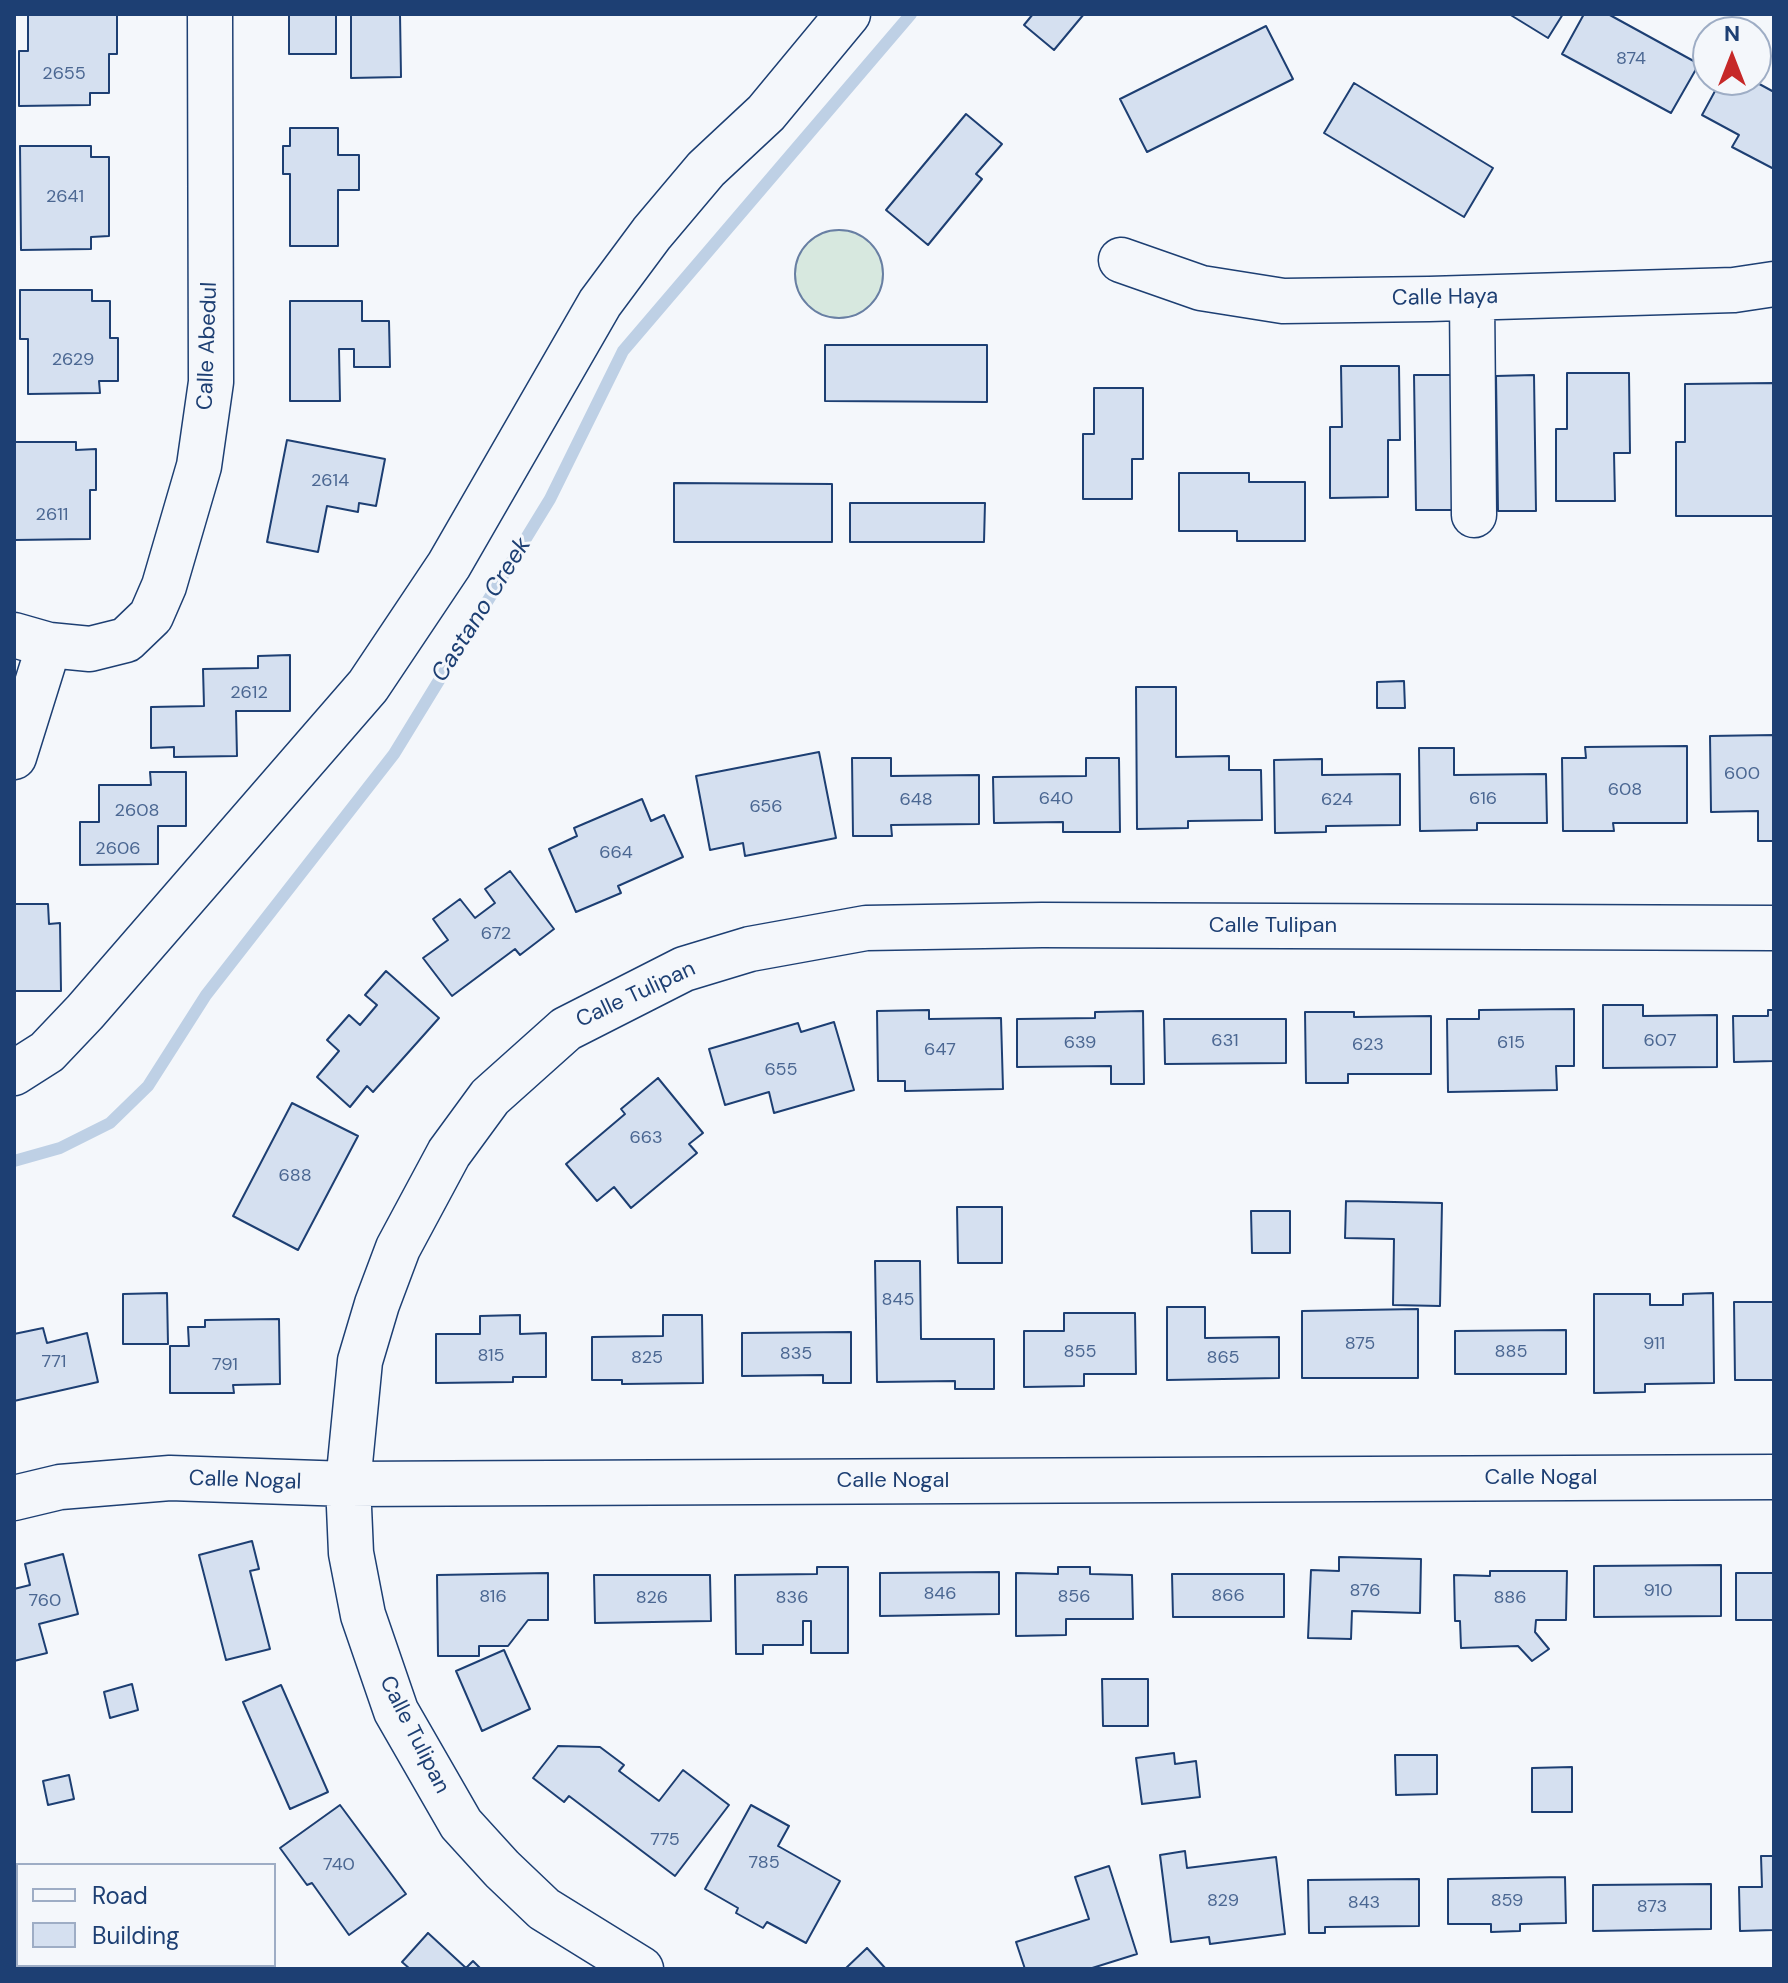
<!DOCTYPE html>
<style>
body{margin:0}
#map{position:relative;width:1788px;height:1983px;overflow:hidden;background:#f4f7fb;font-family:"DM Sans",sans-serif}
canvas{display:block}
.frame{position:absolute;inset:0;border:16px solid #1d3f73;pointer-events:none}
.legend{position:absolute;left:16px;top:1863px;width:260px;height:104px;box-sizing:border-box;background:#f4f7fb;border:2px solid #9eadc5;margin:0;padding:10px 14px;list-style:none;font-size:24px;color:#1d3f73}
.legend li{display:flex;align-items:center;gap:16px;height:40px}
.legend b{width:40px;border:2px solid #9eadc5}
.north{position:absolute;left:1692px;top:16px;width:80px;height:80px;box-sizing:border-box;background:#f4f7fb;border:2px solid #9eadc5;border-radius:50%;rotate:0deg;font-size:22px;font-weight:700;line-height:32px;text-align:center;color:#1d3f73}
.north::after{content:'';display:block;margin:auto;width:28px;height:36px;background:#c62828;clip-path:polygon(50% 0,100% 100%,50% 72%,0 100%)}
</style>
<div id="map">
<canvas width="1788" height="1983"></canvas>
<div class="frame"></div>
<ul class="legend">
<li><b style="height:10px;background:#f4f7fb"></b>Road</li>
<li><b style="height:22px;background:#d5e0f0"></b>Building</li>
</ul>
<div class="north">N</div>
</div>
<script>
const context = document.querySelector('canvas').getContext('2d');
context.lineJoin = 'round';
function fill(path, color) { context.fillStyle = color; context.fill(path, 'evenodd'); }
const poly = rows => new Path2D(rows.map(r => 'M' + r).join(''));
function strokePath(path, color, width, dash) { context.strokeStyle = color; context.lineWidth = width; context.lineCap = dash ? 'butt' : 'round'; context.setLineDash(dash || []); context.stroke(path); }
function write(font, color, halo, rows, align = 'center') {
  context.font = font + ' "DM Sans",sans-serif'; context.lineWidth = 6; context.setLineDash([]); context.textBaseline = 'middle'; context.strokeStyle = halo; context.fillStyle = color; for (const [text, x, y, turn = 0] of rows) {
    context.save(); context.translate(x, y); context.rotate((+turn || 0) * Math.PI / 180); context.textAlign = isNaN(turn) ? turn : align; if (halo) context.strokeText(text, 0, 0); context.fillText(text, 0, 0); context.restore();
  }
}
const green = poly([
 '795 274a44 44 0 1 1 88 0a44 44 0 1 1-88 0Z'
]);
fill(green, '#d7e8df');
strokePath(green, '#687fa3', 2);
strokePath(poly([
 [14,1161,60,1148,110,1123,148,1086,206,995,394,754,550,499,623,351,911,14]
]), '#bed0e5', 12);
const building = poly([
 [28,14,117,14,117,54,109,54,109,93,90,93,90,105,19,106,19,51,28,51,28,14],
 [289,14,336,14,336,54,289,54,289,14],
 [351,14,400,14,401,77,351,78,351,14],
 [1033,14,1084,14,1054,50,1024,25,1033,14],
 [1509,14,1563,14,1548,38,1509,14],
 [1584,14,1608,14,1699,64,1671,113,1562,54,1584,14],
 [1266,26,1293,79,1147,152,1120,99,1266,26],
 [1721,80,1752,80,1774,92,1774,169,1732,147,1739,135,1702,115,1721,80],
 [1354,83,1493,168,1464,217,1324,133,1354,83],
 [966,114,1002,144,976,174,982,179,928,245,886,210,966,114],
 [290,128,338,128,338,155,359,155,359,190,338,190,338,246,290,246,290,174,283,174,283,146,290,146,290,128],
 [20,146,91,146,91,157,109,157,109,236,91,237,91,249,21,250,20,146],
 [20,290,92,290,92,301,110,301,110,338,118,338,118,381,99,381,100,393,28,394,28,339,20,339,20,290],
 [290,301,362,301,362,321,389,321,390,367,354,367,354,349,339,349,340,401,290,401,290,301],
 [825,345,987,345,987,402,825,401,825,345],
 [1341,366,1399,366,1400,440,1388,440,1388,497,1330,498,1330,427,1342,427,1341,366],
 [1567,373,1629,373,1630,453,1614,453,1615,501,1556,501,1556,429,1567,429,1567,373],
 [1414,375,1452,375,1454,510,1416,510,1414,375],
 [1534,375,1536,511,1498,511,1496,376,1534,375],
 [1774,383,1774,516,1676,516,1676,442,1685,442,1685,384,1774,383],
 [1094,388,1143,388,1143,459,1132,459,1132,499,1083,499,1083,434,1094,434,1094,388],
 [287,440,385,459,376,506,359,503,358,512,327,506,318,552,267,542,287,440],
 [14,442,76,442,76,450,96,449,96,490,90,490,90,539,14,540,14,442],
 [1179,473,1249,473,1249,482,1305,482,1305,541,1237,541,1237,531,1179,531,1179,473],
 [674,483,832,484,832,542,674,542,674,483],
 [850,503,985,503,984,542,850,542,850,503],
 [290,655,290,711,236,711,237,756,174,757,174,747,151,748,151,707,204,706,203,669,258,668,258,656,290,655],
 [1404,681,1405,708,1377,708,1377,682,1404,681],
 [1136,687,1176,687,1176,757,1229,756,1229,770,1261,770,1262,820,1188,821,1188,828,1137,829,1136,687],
 [1774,735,1774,841,1758,841,1758,811,1711,812,1710,736,1774,735],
 [1687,746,1687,823,1613,823,1614,831,1563,831,1562,758,1586,758,1585,747,1687,746],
 [1419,748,1454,748,1454,775,1546,774,1547,823,1477,823,1477,830,1420,831,1419,748],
 [819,752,836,838,745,856,743,843,710,850,696,776,819,752],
 [852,758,891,758,891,776,979,775,979,824,891,825,892,836,853,836,852,758],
 [1086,758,1119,758,1120,832,1063,832,1063,822,994,823,993,777,1086,776,1086,758],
 [1322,759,1322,775,1400,774,1400,825,1326,826,1326,832,1275,833,1274,760,1322,759],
 [150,772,186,772,186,826,158,826,158,864,80,865,80,822,99,822,99,785,151,785,150,772],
 [642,799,651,821,664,815,683,857,618,886,621,893,576,912,549,849,577,836,574,828,642,799],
 [510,871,554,929,520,955,515,949,452,996,423,958,448,940,433,919,460,899,475,918,495,903,485,889,510,871],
 [14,904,48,904,49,924,60,923,61,991,14,991,14,904],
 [386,971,439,1018,373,1092,367,1086,350,1107,317,1077,339,1051,327,1040,349,1015,360,1025,377,1005,365,995,386,971],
 [1603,1005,1643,1005,1643,1016,1717,1015,1717,1067,1603,1068,1603,1005],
 [1574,1009,1574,1066,1556,1066,1557,1090,1448,1092,1447,1019,1479,1019,1479,1010,1574,1009],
 [929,1010,929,1019,1001,1018,1003,1089,905,1091,905,1081,878,1081,877,1011,929,1010],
 [1768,1010,1774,1010,1774,1061,1734,1062,1733,1016,1768,1016,1768,1010],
 [1143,1011,1144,1084,1111,1084,1111,1066,1017,1067,1017,1019,1095,1018,1095,1012,1143,1011],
 [1305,1012,1354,1012,1354,1017,1431,1016,1431,1074,1348,1074,1348,1083,1306,1083,1305,1012],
 [1164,1019,1286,1019,1286,1063,1165,1064,1164,1019],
 [834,1022,854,1090,774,1113,769,1092,725,1105,709,1049,798,1023,801,1032,834,1022],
 [658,1078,703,1133,689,1144,697,1153,631,1208,614,1187,597,1201,566,1164,625,1114,621,1109,658,1078],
 [292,1103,358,1136,298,1250,233,1216,292,1103],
 [1346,1201,1442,1203,1440,1306,1393,1305,1394,1239,1345,1238,1346,1201],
 [957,1207,1002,1207,1002,1263,958,1263,957,1207],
 [1251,1211,1290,1211,1290,1253,1252,1253,1251,1211],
 [875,1261,920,1261,921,1339,994,1339,994,1389,955,1389,955,1381,877,1382,875,1261],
 [167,1293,168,1344,123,1344,123,1294,167,1293],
 [1713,1293,1714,1383,1645,1384,1645,1392,1594,1393,1594,1294,1650,1294,1650,1305,1683,1305,1683,1294,1713,1293],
 [1734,1302,1774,1302,1774,1380,1735,1380,1734,1302],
 [1167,1307,1205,1307,1205,1338,1279,1337,1279,1378,1167,1380,1167,1307],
 [1418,1309,1418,1378,1302,1378,1302,1311,1418,1309],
 [1064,1313,1135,1313,1136,1374,1084,1374,1084,1386,1024,1387,1024,1331,1064,1331,1064,1313],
 [520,1315,520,1334,546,1333,546,1377,513,1377,513,1382,436,1383,436,1334,480,1334,480,1316,520,1315],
 [663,1315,702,1315,703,1383,622,1384,622,1380,592,1380,592,1337,663,1336,663,1315],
 [279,1319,280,1384,233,1385,234,1393,170,1393,170,1346,189,1346,188,1327,205,1327,205,1320,279,1319],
 [43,1328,47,1343,87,1333,98,1382,14,1401,14,1334,43,1328],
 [1566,1330,1566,1374,1455,1374,1455,1331,1566,1330],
 [851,1332,851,1383,823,1383,823,1375,742,1376,742,1333,851,1332],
 [252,1541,259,1569,250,1571,270,1649,226,1660,199,1555,252,1541],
 [63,1554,78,1614,39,1624,47,1653,14,1661,14,1589,30,1585,25,1564,63,1554],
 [1339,1557,1421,1559,1420,1613,1352,1611,1351,1639,1308,1638,1311,1570,1339,1571,1339,1557],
 [1721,1565,1721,1616,1594,1617,1594,1566,1721,1565],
 [817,1567,848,1567,848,1653,811,1653,811,1621,803,1621,803,1645,763,1645,763,1654,736,1654,735,1575,817,1574,817,1567],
 [1058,1567,1090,1567,1090,1574,1132,1575,1133,1619,1066,1619,1066,1635,1016,1636,1016,1573,1058,1574,1058,1567],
 [1490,1571,1567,1571,1566,1620,1536,1620,1535,1632,1549,1649,1532,1661,1518,1646,1461,1648,1460,1621,1455,1621,1454,1575,1490,1576,1490,1571],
 [999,1572,999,1614,880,1616,880,1573,999,1572],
 [548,1573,548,1620,528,1620,508,1646,479,1646,479,1656,438,1656,437,1575,548,1573],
 [1736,1573,1774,1573,1774,1620,1736,1620,1736,1573],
 [1172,1574,1284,1574,1284,1617,1173,1617,1172,1574],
 [594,1575,710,1575,711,1621,595,1623,594,1575],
 [504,1650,530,1709,482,1731,456,1671,504,1650],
 [1102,1679,1148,1679,1148,1726,1103,1726,1102,1679],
 [132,1684,138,1710,110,1718,104,1692,132,1684],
 [281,1685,328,1792,290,1809,243,1702,281,1685],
 [558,1746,600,1747,624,1765,619,1771,659,1801,683,1770,729,1805,675,1876,569,1796,564,1802,533,1778,558,1746],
 [1174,1753,1175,1764,1196,1761,1200,1797,1142,1804,1136,1758,1174,1753],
 [1395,1755,1437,1755,1437,1794,1396,1795,1395,1755],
 [1572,1767,1572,1812,1532,1812,1532,1768,1572,1767],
 [69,1775,74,1799,48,1805,43,1781,69,1775],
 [340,1805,406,1894,349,1935,312,1883,307,1885,280,1848,340,1805],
 [751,1805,789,1826,778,1846,840,1881,806,1943,767,1922,763,1928,736,1913,738,1908,705,1889,751,1805],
 [1185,1851,1187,1868,1276,1857,1285,1934,1210,1944,1209,1937,1171,1942,1160,1855,1185,1851],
 [1761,1856,1774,1856,1774,1930,1740,1931,1739,1887,1762,1887,1761,1856],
 [1109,1866,1137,1954,1089,1969,1025,1969,1016,1942,1089,1919,1075,1877,1109,1866],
 [1565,1877,1566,1923,1520,1924,1520,1931,1491,1932,1491,1924,1448,1924,1448,1879,1565,1877],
 [1419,1879,1419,1926,1325,1927,1325,1933,1309,1933,1308,1880,1419,1879],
 [1711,1884,1711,1929,1593,1931,1593,1885,1711,1884],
 [428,1933,466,1968,473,1961,481,1969,410,1969,402,1962,428,1933],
 [867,1948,886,1969,845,1969,867,1948]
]);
fill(building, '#d5e0f0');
strokePath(building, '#1d3f73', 2);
const minor = poly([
 [1121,260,1201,288,1283,301,1429,299,1734,290,1774,284],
 [1472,298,1474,515],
 [14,635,49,645,90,649,126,640,151,616,164,586,199,466,211,382,210,14],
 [14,757,49,645],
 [14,1073,47,1052,85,1012,368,686,449,565,600,303,652,233,706,169,766,113,848,14],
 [14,1498,60,1487,170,1478,348,1484,1774,1477],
 [641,1969,544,1909,502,1869,461,1824,396,1711,363,1615,351,1553,348,1484,360,1361,377,1304,398,1248,449,1153,490,1097,566,1029,684,969,750,949,866,928,1042,925,1774,928]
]);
strokePath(minor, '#1d3f73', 47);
strokePath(minor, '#f4f7fb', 44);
write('18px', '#4b6792', null, [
 ["874",1631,59],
 ["2655",64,74],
 ["2641",65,197],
 ["2629",73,360],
 ["2614",330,481],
 ["2611",52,515],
 ["2612",249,693],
 ["600",1742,774],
 ["608",1625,790],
 ["640",1056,799],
 ["616",1483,799],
 ["648",916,800],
 ["624",1337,800],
 ["656",766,807],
 ["2608",137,811],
 ["2606",118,849],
 ["664",616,853],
 ["672",496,934],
 ["631",1225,1041],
 ["607",1660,1041],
 ["639",1080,1043],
 ["615",1511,1043],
 ["623",1368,1045],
 ["647",940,1050],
 ["655",781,1070],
 ["663",646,1138],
 ["688",295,1176],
 ["845",898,1300],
 ["875",1360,1344],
 ["911",1654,1344],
 ["855",1080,1352],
 ["885",1511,1352],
 ["835",796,1354],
 ["815",491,1356],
 ["825",647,1358],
 ["865",1223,1358],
 ["771",54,1362],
 ["791",225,1365],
 ["876",1365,1591],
 ["910",1658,1591],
 ["846",940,1594],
 ["866",1228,1596],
 ["816",493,1597],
 ["856",1074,1597],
 ["826",652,1598],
 ["836",792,1598],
 ["886",1510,1598],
 ["760",45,1601],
 ["775",665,1840],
 ["785",764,1863],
 ["740",339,1865],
 ["829",1223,1901],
 ["859",1507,1901],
 ["843",1364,1903],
 ["873",1652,1907]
]);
write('22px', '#1d3f73', '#f4f7fb', [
 ["Calle Haya",1445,298,-1],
 ["Calle Abedul",208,346,-88],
 ["Calle Tulipan",1273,926],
 ["Calle Tulipan",636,995,-25],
 ["Calle Nogal",1541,1478],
 ["Calle Nogal",245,1481,2],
 ["Calle Nogal",893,1481],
 ["Calle Tulipan",414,1735,63]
]);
write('italic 24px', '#1d3f73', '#f4f7fb', [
 ["Castano Creek",482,610,-58]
]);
</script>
